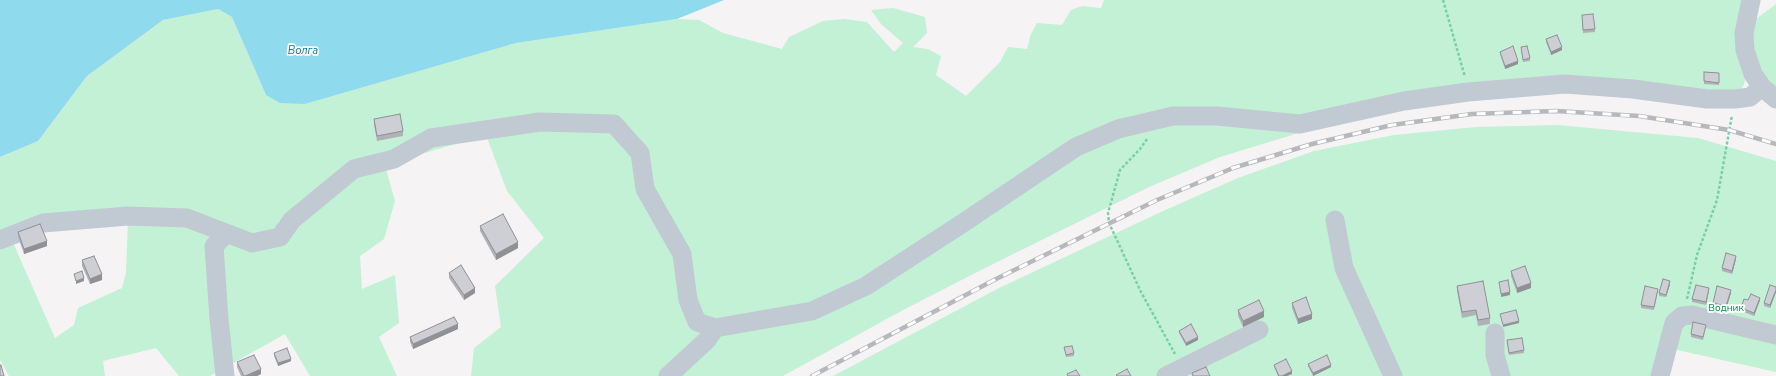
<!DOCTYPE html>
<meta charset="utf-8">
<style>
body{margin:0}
canvas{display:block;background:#f5f3f3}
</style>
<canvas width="1776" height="376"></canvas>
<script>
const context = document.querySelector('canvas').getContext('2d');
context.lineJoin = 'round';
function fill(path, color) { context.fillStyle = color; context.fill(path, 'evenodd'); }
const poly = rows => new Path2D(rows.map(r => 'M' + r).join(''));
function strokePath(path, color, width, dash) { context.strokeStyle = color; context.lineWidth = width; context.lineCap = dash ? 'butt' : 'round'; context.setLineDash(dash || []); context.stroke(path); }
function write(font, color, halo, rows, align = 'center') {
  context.font = font + ' "Nunito Sans",sans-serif'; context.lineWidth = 3.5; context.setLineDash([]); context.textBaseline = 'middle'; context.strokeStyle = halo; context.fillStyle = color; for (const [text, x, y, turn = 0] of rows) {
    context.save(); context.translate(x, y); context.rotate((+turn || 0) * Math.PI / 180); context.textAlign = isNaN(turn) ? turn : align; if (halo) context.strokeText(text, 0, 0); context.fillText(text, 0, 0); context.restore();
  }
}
fill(poly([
 [1104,0,1745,0,1747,75,1743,87,1729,95,1559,78,1385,111,1302,132,1220,157,1149,187,985,268,905,309,783,376,471,376,474,348,501,327,495,286,544,238,507,191,486,135,411,157,385,166,395,201,384,239,360,256,362,289,395,275,399,323,379,337,397,376,310,376,285,334,210,376,179,376,156,348,103,361,105,376,9,376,0,360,0,157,38,141,87,76,163,20,218,9,232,17,266,95,305,104,516,43,677,19,699,20,723,33,782,49,789,37,823,21,844,19,867,22,894,52,903,43,881,24,871,10,893,8,925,17,927,33,913,47,928,49,941,56,936,75,966,96,1000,62,1008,47,1027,49,1031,34,1037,23,1062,25,1071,10,1082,6,1101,8],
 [128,219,126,273,122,288,78,308,74,325,55,338,11,238,44,225],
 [1776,4,1776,90,1763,75,1751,49,1752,22],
 [1558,125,1698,138,1776,161,1776,372,1673,349,1655,376,1190,376,1193,367,1176,367,1156,376,833,376,999,288,1163,211,1238,178,1314,151,1394,135,1476,127]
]), '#c3f1d5');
fill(poly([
 [0,0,724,0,677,19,516,43,305,104,280,103,266,95,232,17,218,9,163,20,87,76,38,141,0,157]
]), '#90daee');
strokePath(poly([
 [1443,0,1465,77],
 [1147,139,1140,149,1120,170,1108,213,1109,223,1141,292,1175,354],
 [1687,299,1697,255,1717,200,1732,115]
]), '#7ad0a6', 2.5, [3, 2]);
strokePath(poly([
 [1751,0,1744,33,1745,50,1753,74,1762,87,1776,99],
 [1335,220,1344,268,1393,376],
 [0,240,43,223,128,216,187,218,252,243,280,237,292,220,354,169,394,159,431,138,540,122,614,124,640,153,645,189,682,254,688,300,697,322,715,328,812,311,866,286,963,223,1076,147,1118,129,1173,116,1217,116,1300,124,1404,101,1468,92,1565,84,1633,89,1707,99,1735,99,1750,97,1762,87],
 [1495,333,1495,355,1501,376],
 [225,376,219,319,214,246,226,234],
 [668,376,707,340,715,328],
 [1166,376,1259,330],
 [1660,376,1674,323,1682,316,1692,315,1776,335]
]), '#c1cad2', 19);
const rail = poly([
 [812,376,996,279,1157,200,1233,168,1312,144,1392,125,1472,114,1556,111,1639,116,1729,130,1776,144]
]);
strokePath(rail, '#b5b8bd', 4.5);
strokePath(rail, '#fff', 3, [9]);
fill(poly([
 [1582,18,1595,29,1595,32,1583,33],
 [1546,39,1562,50,1551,55,1546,42],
 [1521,47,1530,58,1530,61,1523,62],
 [1500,52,1518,64,1505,69,1500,54],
 [1704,72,1719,73,1719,85,1704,84],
 [374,119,403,131,403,136,377,141,374,125],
 [480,226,518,248,496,260,480,231],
 [18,232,47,246,24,254,18,237],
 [1736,259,1732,274,1722,271,1722,268],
 [82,260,102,280,90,284,82,266],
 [1511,271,1531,288,1517,293,1511,276],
 [449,273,475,293,464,300,449,278],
 [1670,284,1666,297,1659,296,1659,293],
 [1457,286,1490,318,1490,324,1478,326,1476,315,1462,318,1457,291],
 [1776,287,1776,292,1770,308,1764,306,1764,303],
 [1709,290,1706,305,1692,302,1692,299],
 [1658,291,1654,310,1641,308,1641,305],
 [1731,293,1726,309,1713,305,1713,303],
 [1748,300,1760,300,1754,316,1741,311,1741,308],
 [1292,303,1312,319,1298,324,1292,308],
 [1238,310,1264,317,1243,327,1238,316],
 [1706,327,1703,340,1691,337,1691,334],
 [458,329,413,349,410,342,410,337],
 [1179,331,1198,340,1186,346,1179,333],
 [1507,340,1524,350,1524,353,1509,355],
 [1064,347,1074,353,1074,356,1066,357],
 [274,353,291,361,278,366,274,356],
 [237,362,261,374,257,376,241,376,237,367],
 [1308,364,1331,367,1313,376,1308,366],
 [1274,365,1292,374,1287,376,1278,376,1274,367]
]), '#b0b2b7');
fill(poly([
 [1562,47,1562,50,1551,55,1551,52],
 [1518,61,1518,64,1505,69,1505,66],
 [47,241,47,246,24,254,24,249],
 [518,242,518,248,496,260,496,254],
 [1736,256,1736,259,1732,274,1732,271],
 [102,274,102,280,90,284,90,279],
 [84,278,84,281,76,284,76,281],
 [1670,281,1670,284,1666,297,1666,295],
 [1531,283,1531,288,1517,293,1517,288],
 [475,288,475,293,464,300,464,295],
 [1709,288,1709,290,1706,305,1706,302],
 [1731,290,1731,293,1726,309,1726,306],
 [1776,290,1776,292,1770,308,1770,305],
 [1510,292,1510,295,1501,297,1501,294],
 [1760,298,1760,300,1754,316,1754,313],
 [1264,311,1264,317,1243,327,1243,321],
 [1312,314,1312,319,1298,324,1298,319],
 [1519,321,1519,323,1503,327,1503,325],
 [458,324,458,329,413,349,413,344],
 [1198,337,1198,340,1186,346,1186,343],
 [291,359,291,361,278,366,278,363],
 [1331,365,1331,367,1313,376,1313,373],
 [261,369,261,374,257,376,245,376],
 [1292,371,1292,374,1287,376,1282,376]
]), '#909195');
const building = poly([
 [1593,14,1595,29,1583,30,1582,15,1593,14],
 [1557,35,1562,47,1551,52,1546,39,1557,35],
 [1513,46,1518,61,1505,66,1500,52,1513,46],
 [1527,46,1530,58,1523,60,1521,47,1527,46],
 [1704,72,1719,73,1719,83,1704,81,1704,72],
 [400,114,403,131,377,136,374,119,400,114],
 [503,214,518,242,496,254,480,226,503,214],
 [40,224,47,241,24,249,18,232,40,224],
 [1726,253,1736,256,1732,271,1722,268,1726,253],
 [94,256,102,274,90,279,82,260,94,256],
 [461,265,475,288,464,295,449,273,461,265],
 [1525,266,1531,283,1517,288,1511,271,1525,266],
 [82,271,84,278,76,281,74,274,82,271],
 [1663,279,1670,281,1666,295,1659,293,1663,279],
 [1508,280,1510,292,1501,294,1499,282,1508,280],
 [1483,281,1490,318,1478,320,1476,310,1462,312,1457,286,1483,281],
 [1696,285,1709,288,1706,302,1692,299,1696,285],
 [1770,285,1776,287,1776,290,1770,305,1764,303,1770,285],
 [1645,286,1658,289,1654,307,1641,305,1645,286],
 [1717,286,1731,290,1726,306,1713,303,1717,286],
 [1751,294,1760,298,1754,313,1741,308,1744,299,1748,300,1751,294],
 [1306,297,1312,314,1298,319,1292,303,1306,297],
 [1259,300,1264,311,1243,321,1238,310,1259,300],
 [1516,310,1519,321,1503,325,1500,314,1516,310],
 [454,317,458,324,413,344,410,337,454,317],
 [1693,322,1706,325,1703,337,1691,334,1693,322],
 [1191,324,1198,337,1186,343,1179,331,1191,324],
 [1522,338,1524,350,1509,353,1507,340,1522,338],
 [1072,346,1074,353,1066,355,1064,347,1072,346],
 [287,348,291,359,278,363,274,353,287,348],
 [254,355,261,369,245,376,244,376,237,362,254,355],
 [1327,355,1331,365,1313,373,1308,364,1327,355],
 [1286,359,1292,371,1282,376,1279,376,1274,365,1286,359],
 [0,365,1,365,4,376,0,376,0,365],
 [1206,367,1210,376,1193,376,1192,373,1206,367],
 [1127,369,1131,376,1117,376,1116,375,1127,369],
 [1076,370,1080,376,1068,376,1067,374,1076,370]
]);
fill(building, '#cdcfd5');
strokePath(building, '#909195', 1);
write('10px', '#17864f', '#fff', [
 ["Водник",1726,309]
]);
write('italic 11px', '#0c7c9b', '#fff', [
 ["Волга",303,51]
]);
</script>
